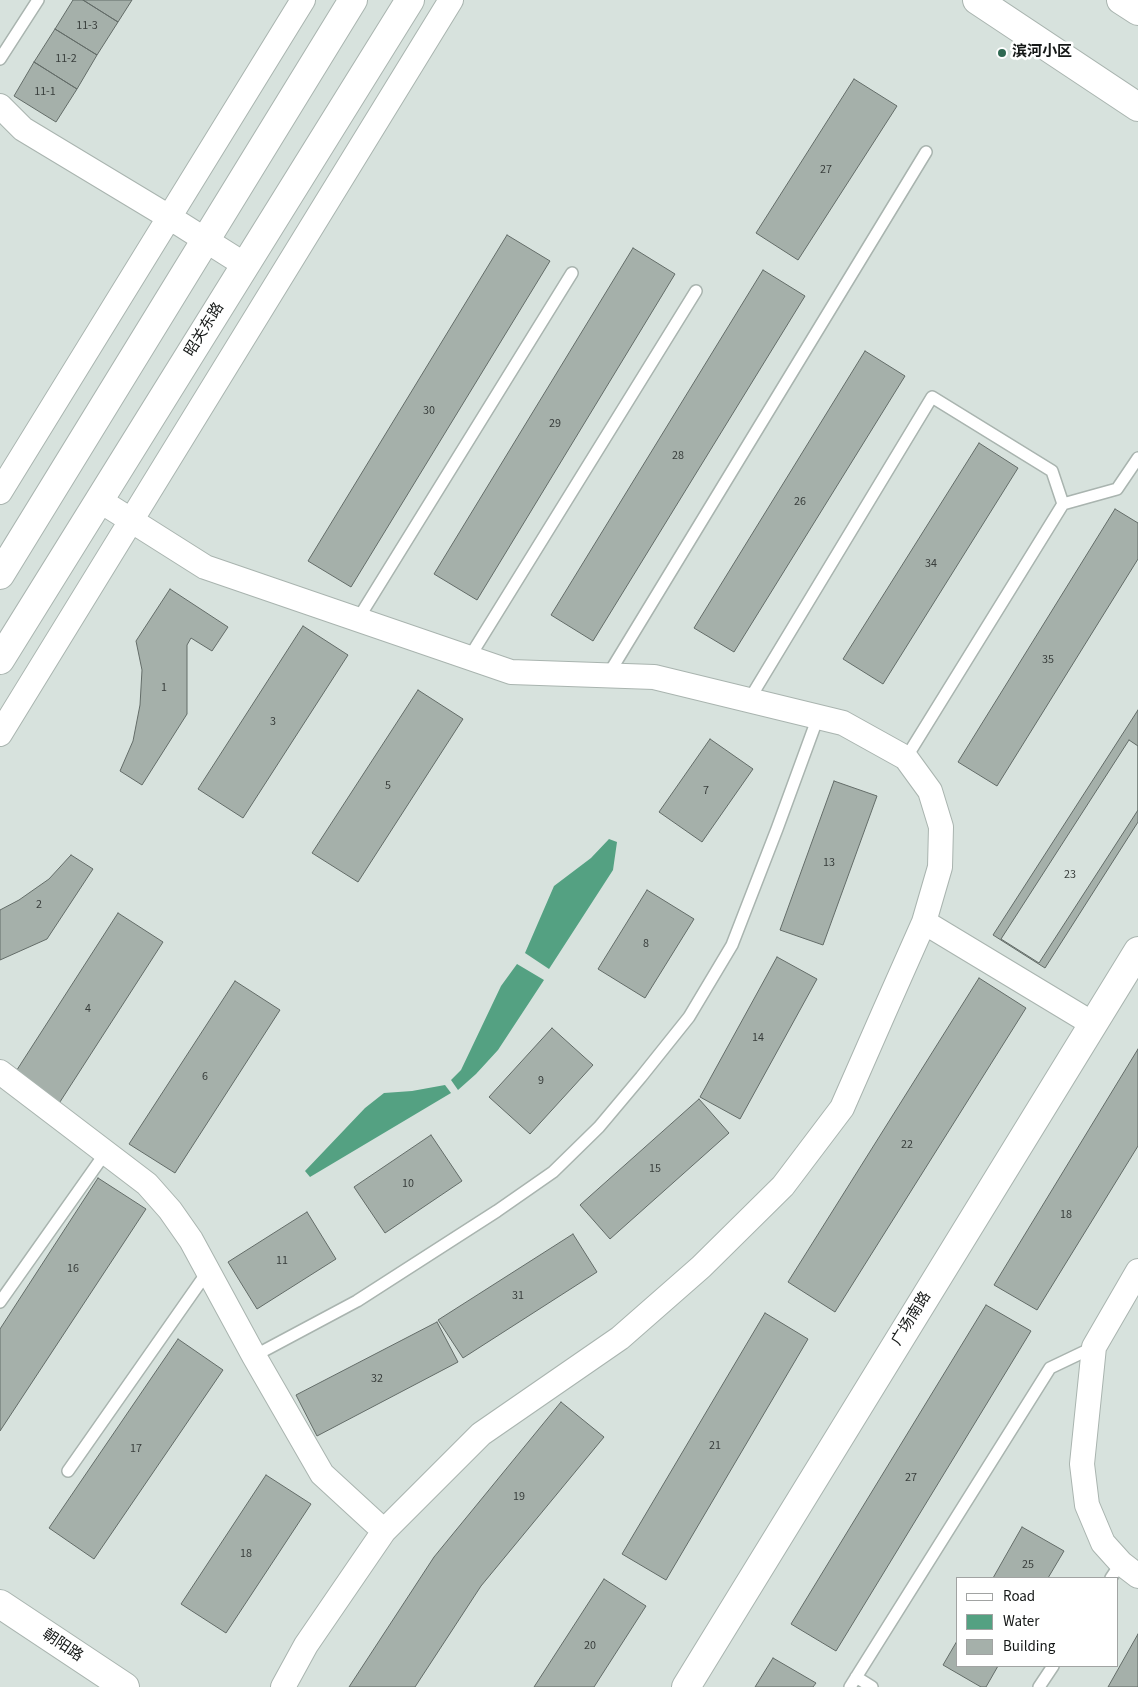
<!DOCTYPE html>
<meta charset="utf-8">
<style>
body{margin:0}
#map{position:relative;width:1138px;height:1687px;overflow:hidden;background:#d7e2dd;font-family:"Source Sans 3",sans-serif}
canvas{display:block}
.legend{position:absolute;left:956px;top:1577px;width:162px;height:90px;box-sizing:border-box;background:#fff;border:1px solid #a1a3a2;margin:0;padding:6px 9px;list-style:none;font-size:15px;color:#151817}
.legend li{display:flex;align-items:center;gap:10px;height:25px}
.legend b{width:25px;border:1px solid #a1a3a2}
</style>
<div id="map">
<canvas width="1138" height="1687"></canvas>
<ul class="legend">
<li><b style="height:6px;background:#fff"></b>Road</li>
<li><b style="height:14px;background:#54a182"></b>Water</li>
<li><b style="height:14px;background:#a5b0aa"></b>Building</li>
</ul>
</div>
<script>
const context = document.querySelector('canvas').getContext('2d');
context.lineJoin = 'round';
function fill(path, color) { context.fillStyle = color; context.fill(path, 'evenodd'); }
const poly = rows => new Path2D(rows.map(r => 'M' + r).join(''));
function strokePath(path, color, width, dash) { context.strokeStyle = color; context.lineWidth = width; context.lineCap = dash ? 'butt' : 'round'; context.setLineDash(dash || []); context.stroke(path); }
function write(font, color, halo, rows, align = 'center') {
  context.font = font + ' "Source Sans 3","Noto Sans SC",sans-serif'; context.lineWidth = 5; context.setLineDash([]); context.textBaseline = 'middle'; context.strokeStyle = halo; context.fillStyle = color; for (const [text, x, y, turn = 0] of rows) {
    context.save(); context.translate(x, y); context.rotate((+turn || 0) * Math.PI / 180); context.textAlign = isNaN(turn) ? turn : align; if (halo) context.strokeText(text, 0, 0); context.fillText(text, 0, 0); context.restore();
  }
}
fill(poly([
 [609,839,617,842,613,870,549,969,525,953,554,886,591,858],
 [517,964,544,980,498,1050,476,1074,458,1090,451,1080,461,1070,501,986],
 [445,1085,451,1093,310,1177,305,1171,365,1108,384,1093,412,1091]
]), '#54a182');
const building = poly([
 [73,0,83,0,118,22,97,55,55,29,73,0],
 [83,0,132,0,118,22,83,0],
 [55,29,97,55,77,89,34,62,55,29],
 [34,62,77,89,56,122,14,96,34,62],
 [854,79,897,106,798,260,756,233,854,79],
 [507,235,550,261,351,587,308,561,507,235],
 [633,248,675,274,477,600,434,574,633,248],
 [763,270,805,296,593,641,551,615,763,270],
 [865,351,905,376,734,652,694,628,865,351],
 [979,443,1018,468,883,684,843,659,979,443],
 [1115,509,1138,523,1138,559,997,786,958,762,1115,509],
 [170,589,228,627,212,651,191,638,187,645,187,714,142,785,120,771,133,741,140,705,142,670,136,641,170,589],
 [303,626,348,655,243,818,198,789,303,626],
 [418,690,463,719,358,882,312,853,418,690],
 [1138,710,1138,822,1045,968,993,935,1138,710],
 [710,739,753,769,702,842,659,812,710,739],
 [1129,740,1138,746,1138,810,1039,963,1001,939,1129,740],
 [834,781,877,796,823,945,780,930,834,781],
 [71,855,93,869,47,939,0,960,0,910,19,900,49,879,71,855],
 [647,890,694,919,645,998,598,969,647,890],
 [118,913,163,942,58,1105,13,1076,118,913],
 [777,957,817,979,740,1119,700,1097,777,957],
 [979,978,1026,1008,835,1312,788,1282,979,978],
 [235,981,280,1010,175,1173,129,1144,235,981],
 [552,1028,593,1065,530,1134,489,1097,552,1028],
 [1138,1049,1138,1146,1037,1310,994,1285,1138,1049],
 [699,1099,729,1133,610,1239,580,1205,699,1099],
 [431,1135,462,1181,385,1233,354,1187,431,1135],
 [98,1178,146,1209,0,1431,0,1329,98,1178],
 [307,1212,336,1259,257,1309,228,1262,307,1212],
 [573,1234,597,1272,463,1358,438,1320,573,1234],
 [986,1305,1031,1331,836,1651,791,1624,986,1305],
 [765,1313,808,1339,666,1580,622,1554,765,1313],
 [437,1322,458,1362,317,1436,296,1395,437,1322],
 [178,1339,223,1370,94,1559,49,1528,178,1339],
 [561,1402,604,1437,481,1586,415,1687,349,1687,434,1557,561,1402],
 [266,1475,311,1504,226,1633,181,1604,266,1475],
 [1022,1527,1064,1551,1048,1578,993,1578,1022,1527],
 [604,1579,646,1606,594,1687,534,1687,604,1579],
 [1138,1634,1138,1687,1108,1687,1138,1634],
 [957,1641,957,1666,998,1666,986,1687,981,1687,943,1665,957,1641],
 [773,1658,816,1683,813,1687,755,1687,773,1658]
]);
fill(building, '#a5b0aa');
strokePath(building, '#636c68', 1);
const service = poly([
 [0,59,38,0],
 [358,619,572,273],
 [469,658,696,291],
 [608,675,926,152],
 [749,700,932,397,1052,471,1063,504],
 [906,758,1063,504,1117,489,1138,458],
 [0,1302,106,1152],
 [254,1356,357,1301,497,1211,553,1172,599,1127,641,1077,689,1017,732,945,777,829,818,717],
 [68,1471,208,1271],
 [1111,1578,1121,1563],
 [856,1677,872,1687],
 [850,1687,1050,1368,1094,1347],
 [1039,1687,1053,1666]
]);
const minor = poly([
 [0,106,23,129,169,217,245,265],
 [0,492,303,0],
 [99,500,205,567,511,672,654,677,843,723,906,758,930,791,941,827,940,867,924,922,885,1010,842,1108,783,1186,701,1267,620,1338,481,1434,384,1531,306,1645,283,1687],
 [0,734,451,0],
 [924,922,1093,1024],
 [0,1072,147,1184,170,1210,191,1240,254,1356,322,1474,384,1531],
 [1138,1271,1094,1347,1082,1464,1087,1505,1103,1543,1121,1563,1138,1576]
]);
const tertiary = poly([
 [686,1687,1138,951]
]);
const secondary = poly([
 [977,0,1138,107],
 [1121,0,1138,11],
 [0,1604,125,1687]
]);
const primary = poly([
 [0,575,353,0],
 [0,660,410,0]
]);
strokePath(service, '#a9b4af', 14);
strokePath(minor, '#a9b4af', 26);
strokePath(tertiary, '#a9b4af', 30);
strokePath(secondary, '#a9b4af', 30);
strokePath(primary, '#a9b4af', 30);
strokePath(service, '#fff', 11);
strokePath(minor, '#fff', 24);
strokePath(tertiary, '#fff', 28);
strokePath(secondary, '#fff', 28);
strokePath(primary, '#fff', 28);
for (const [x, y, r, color] of [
 [1002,53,5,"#2f6952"]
]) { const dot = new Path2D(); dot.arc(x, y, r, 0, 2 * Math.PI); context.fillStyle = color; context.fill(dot); strokePath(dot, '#fff', 2); }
write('12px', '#393e3c', null, [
 ["11-3",87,26],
 ["11-2",66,59],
 ["11-1",45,92],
 ["27",826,170],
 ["30",429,411],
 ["29",555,424],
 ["28",678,456],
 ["26",800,502],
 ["34",931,564],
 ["35",1048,660],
 ["1",164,688],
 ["3",273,722],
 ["5",388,786],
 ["7",706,791],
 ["13",829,863],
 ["23",1070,875],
 ["2",39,905],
 ["8",646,944],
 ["4",88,1009],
 ["14",758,1038],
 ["6",205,1077],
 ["9",541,1081],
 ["22",907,1145],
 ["15",655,1169],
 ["10",408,1184],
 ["18",1066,1215],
 ["11",282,1261],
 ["16",73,1269],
 ["31",518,1296],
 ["32",377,1379],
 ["21",715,1446],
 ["17",136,1449],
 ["27",911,1478],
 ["19",519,1497],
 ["18",246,1554],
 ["25",1028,1565],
 ["20",590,1646]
]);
write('bold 15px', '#151817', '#fff', [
 ["滨河小区",1012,53]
], 'left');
write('15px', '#151817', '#fff', [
 ["昭关东路",205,330,-58],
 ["广场南路",912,1319,-58],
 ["朝阳路",62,1646,34]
]);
</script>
